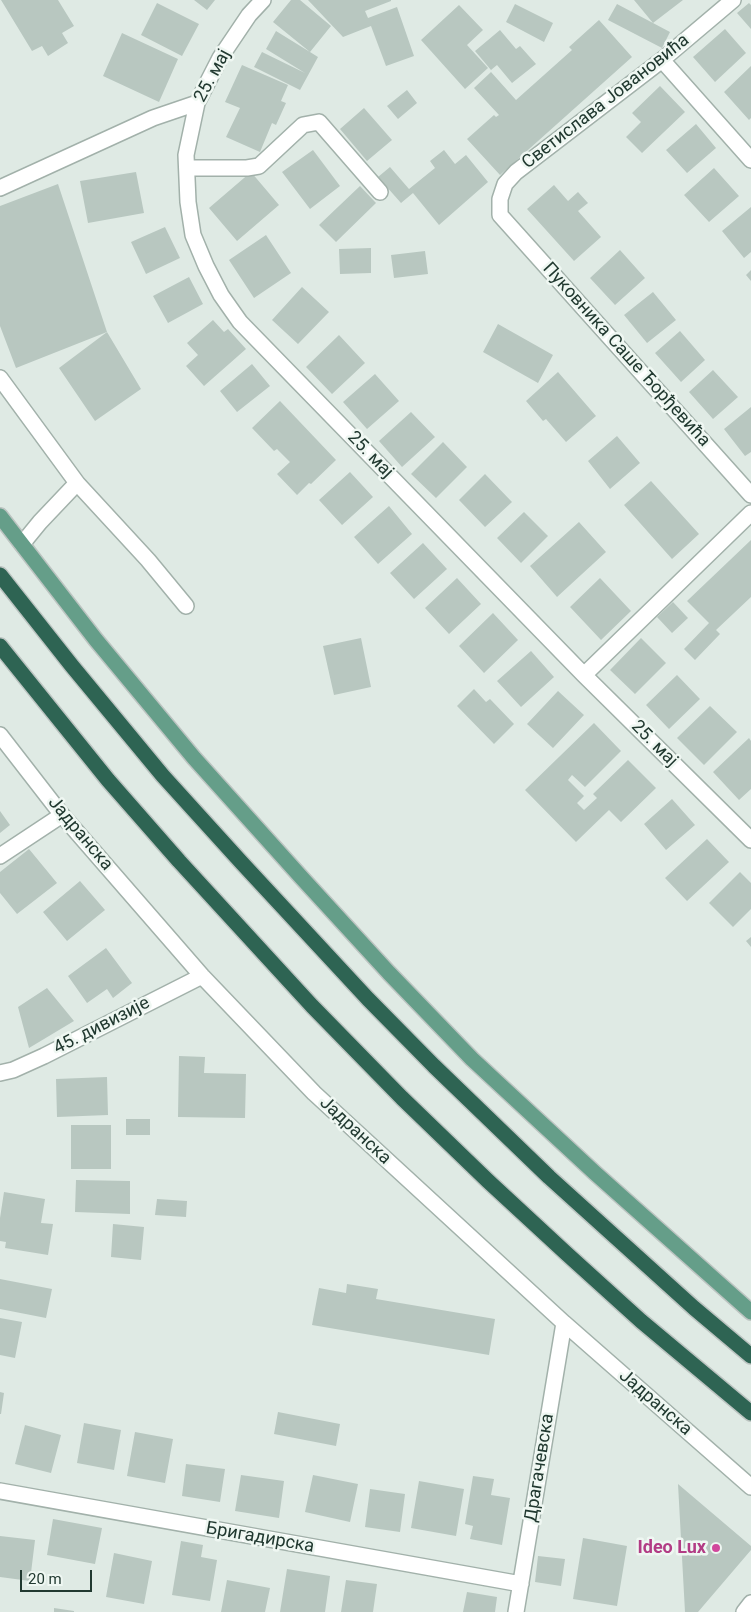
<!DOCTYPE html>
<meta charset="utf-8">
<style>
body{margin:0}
#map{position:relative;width:751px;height:1612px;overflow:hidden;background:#dfeae4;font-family:Roboto,sans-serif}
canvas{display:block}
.scale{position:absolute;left:20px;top:1570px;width:72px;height:22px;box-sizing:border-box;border:2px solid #213930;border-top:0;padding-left:6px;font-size:15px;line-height:18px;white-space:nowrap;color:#213930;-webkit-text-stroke:4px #eff7f2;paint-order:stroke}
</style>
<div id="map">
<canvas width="751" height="1612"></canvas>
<div class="scale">20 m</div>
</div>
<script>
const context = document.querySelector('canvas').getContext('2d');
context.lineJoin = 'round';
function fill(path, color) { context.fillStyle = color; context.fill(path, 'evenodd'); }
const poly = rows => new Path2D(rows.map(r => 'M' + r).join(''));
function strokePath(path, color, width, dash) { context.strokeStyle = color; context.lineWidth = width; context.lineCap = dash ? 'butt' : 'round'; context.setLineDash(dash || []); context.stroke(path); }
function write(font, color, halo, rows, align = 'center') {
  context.font = font + ' Roboto,sans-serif'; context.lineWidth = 5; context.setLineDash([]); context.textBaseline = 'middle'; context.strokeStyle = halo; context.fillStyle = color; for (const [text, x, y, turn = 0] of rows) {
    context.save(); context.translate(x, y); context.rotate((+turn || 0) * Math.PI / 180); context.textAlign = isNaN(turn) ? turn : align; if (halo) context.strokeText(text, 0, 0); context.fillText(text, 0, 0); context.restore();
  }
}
fill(poly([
 [1,0,58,0,74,26,62,33,68,43,48,56,42,46,32,51],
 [194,0,215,0,207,10],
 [291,0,300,0,331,26,310,52,318,57,300,90,254,67,262,52,305,73,266,49,276,31,310,52,273,22],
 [308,0,391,0,391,1,365,11,368,18,397,7,414,56,386,66,371,26,343,37],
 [634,0,683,0,653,23],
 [157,3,199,24,182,56,141,35],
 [749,3,751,5,751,29,737,13],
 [515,4,553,23,544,42,506,22],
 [617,4,670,32,662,48,608,20],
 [459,5,483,30,467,45,488,68,465,89,421,40],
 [599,20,632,57,500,175,467,139,494,115,496,117,499,115,474,88,491,72,516,100,572,50,569,47],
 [725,29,746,53,715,82,693,57],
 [500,30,516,49,520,46,536,64,512,83,497,65,491,70,475,51],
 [122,33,178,59,159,102,103,76],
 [242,65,288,85,281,101,286,103,276,125,272,123,260,152,226,137,240,108,225,102],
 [751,66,751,118,749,120,724,92],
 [660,86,685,112,642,153,626,137,641,122,632,113],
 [407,90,417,103,398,119,387,106],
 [364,108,392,140,367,161,340,129],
 [696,124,716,148,687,173,666,150],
 [313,150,340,186,310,209,282,172],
 [444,150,455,164,466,155,488,182,439,225,413,193,401,203,378,177,390,167,409,189,435,168,430,161],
 [714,168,739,196,709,222,684,195],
 [136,172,144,213,88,223,80,181],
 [251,172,279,205,237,241,209,208],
 [58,184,107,332,16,368,0,326,0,206],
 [554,185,568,201,578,192,588,203,578,211,601,237,574,261,527,209],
 [360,186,376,203,336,242,319,225],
 [751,207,751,252,744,258,722,231],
 [165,227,180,258,146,274,131,242],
 [266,235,291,273,254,298,229,260],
 [371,248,371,273,340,274,339,249],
 [620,250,645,278,615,305,590,278],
 [425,251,428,274,394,278,391,255],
 [751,270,751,281,746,275],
 [189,277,203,304,168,323,153,296],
 [302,287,329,312,298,344,272,320],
 [653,292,676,320,647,343,624,315],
 [213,320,224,332,228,329,246,349,204,386,186,366,198,355,187,343],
 [498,324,553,355,538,383,483,352],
 [680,331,705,360,681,382,655,353],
 [107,332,141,389,95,421,59,368],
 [339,335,365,363,332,394,306,367],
 [252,364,270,386,237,412,220,391],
 [713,370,738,397,713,419,689,392],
 [558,372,596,416,566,442,546,419,543,421,526,401],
 [375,374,399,401,367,429,343,402],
 [280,401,336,460,311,484,309,483,297,495,277,474,290,462,277,449,274,451,252,428],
 [751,407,751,452,745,456,724,429],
 [411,412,435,437,402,467,379,441],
 [617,436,640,463,610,489,588,461],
 [443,442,467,467,436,498,411,474],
 [350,472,373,497,342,525,319,500],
 [485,474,512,502,485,527,459,500],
 [651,481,699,534,672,559,624,505],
 [389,506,412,534,378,564,354,537],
 [524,512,548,536,521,563,497,538],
 [579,522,606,552,557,597,530,566],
 [751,540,751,597,716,630,720,634,695,660,684,649,709,623,687,601],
 [423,543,447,569,414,599,390,573],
 [457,578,481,604,449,634,425,608],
 [600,578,631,611,601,640,570,607],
 [673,602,688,618,672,633,657,617],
 [493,613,518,640,484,673,459,646],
 [361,638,371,687,334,695,323,646],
 [641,638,666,663,635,694,610,670],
 [531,651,554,677,521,707,497,681],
 [677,675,700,699,669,729,646,705],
 [474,689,486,702,490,699,514,724,494,744,457,706],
 [558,691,584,715,553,748,527,724],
 [710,706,737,732,704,765,677,738],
 [594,723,621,751,585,787,572,775,568,780,584,796,577,803,584,810,597,798,593,794,628,760,656,788,621,822,609,810,576,842,525,790],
 [749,738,751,741,751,789,739,800,713,772],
 [672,799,695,825,666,850,644,824],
 [0,811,10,825,0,833],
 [707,839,729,862,687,901,665,878],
 [29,849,57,883,17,914,0,893,0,872],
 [740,872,751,883,751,909,733,927,709,903],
 [80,881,105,910,67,941,43,912],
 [751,937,751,947,746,941],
 [106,948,132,983,113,998,107,989,87,1003,68,976],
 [47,988,74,1021,29,1048,18,1007],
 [179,1056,205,1057,204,1073,246,1074,245,1118,178,1117],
 [107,1077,108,1115,57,1117,56,1079],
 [126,1119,150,1119,150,1135,126,1135],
 [71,1125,111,1125,111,1169,71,1169],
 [76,1180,130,1181,130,1214,75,1212],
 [4,1192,45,1199,41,1223,53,1224,48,1255,5,1248,6,1242,0,1241,0,1218],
 [157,1199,187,1201,186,1217,155,1215],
 [113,1224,144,1227,141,1260,111,1257],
 [0,1279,52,1289,46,1318,0,1309],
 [347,1284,378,1289,376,1299,495,1319,489,1355,312,1325,319,1288,346,1293],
 [0,1318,22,1322,15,1358,0,1355],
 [0,1392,4,1393,1,1414,0,1414],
 [278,1412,340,1424,336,1446,274,1434],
 [84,1423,121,1430,114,1470,77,1463],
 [25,1425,61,1435,51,1473,15,1464],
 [135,1432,173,1439,165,1483,127,1476],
 [186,1464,225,1469,220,1502,182,1496],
 [241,1475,284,1481,279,1518,235,1511],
 [313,1475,358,1484,350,1522,305,1512],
 [473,1476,494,1479,491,1495,510,1498,502,1545,470,1539,473,1526,465,1524],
 [419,1481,464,1489,456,1536,411,1528],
 [678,1484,751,1546,751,1550,698,1612,685,1612],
 [370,1489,405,1494,400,1532,365,1527],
 [53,1519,102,1528,95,1564,47,1555],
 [0,1536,35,1540,30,1581,0,1577],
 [583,1538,627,1546,617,1606,573,1599],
 [181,1541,203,1545,201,1557,217,1560,210,1601,172,1595],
 [114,1553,152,1561,144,1604,106,1597],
 [538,1556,565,1559,561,1586,535,1582],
 [287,1569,330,1576,325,1612,280,1612],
 [227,1580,270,1588,265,1612,221,1612],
 [346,1580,377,1584,373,1612,341,1612],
 [467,1592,497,1597,495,1612,463,1612],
 [54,1608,74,1611,74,1612,54,1612]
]), '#b8c7c0');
const minor = poly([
 [263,0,249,15,220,58,197,103,186,155,188,202,193,235,206,266,221,295,240,322,584,675,751,840],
 [733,0,662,60,516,172,505,184,500,199,500,215,751,495],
 [662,60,751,160],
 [187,168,247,168,259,166,303,125,319,122,380,192],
 [0,188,153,118,197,103],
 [0,378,77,483],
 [22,544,40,522,77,483,148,560,186,606],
 [584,675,751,513],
 [0,735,62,815,202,976,314,1093,564,1323,751,1487],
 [0,856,62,815],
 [0,1073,13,1070,44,1056,202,976],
 [0,1491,521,1584],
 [516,1612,564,1323],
 [744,1612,751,1603]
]);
const major = poly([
 [0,516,96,640,194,758,301,877,389,973,472,1059,595,1173,751,1312]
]);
const highway = poly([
 [0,575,72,666,163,776,241,862,368,999,434,1066,549,1177,694,1308,751,1356],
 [0,646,108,780,179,861,312,1006,402,1098,488,1181,567,1254,641,1321,751,1413]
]);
strokePath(minor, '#a2b1aa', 18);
strokePath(major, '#bcc4c1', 18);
strokePath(highway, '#bcc4c1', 18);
strokePath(minor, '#fff', 15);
strokePath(major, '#659e89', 15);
strokePath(highway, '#2e6453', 15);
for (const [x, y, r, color] of [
 [716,1548,5,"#d1479c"]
]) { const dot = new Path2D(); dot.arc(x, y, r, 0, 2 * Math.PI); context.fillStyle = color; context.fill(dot); strokePath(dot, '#eff7f2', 2); }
write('18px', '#213930', '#eff7f2', [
 ["25. мај",213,76,-62],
 ["Светислава Јовановића",606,102,-38],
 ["Пуковника Саше Ђорђевића",626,355,48],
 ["25. мај",370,455,46],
 ["25. мај",654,744,45],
 ["Јадранска",80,834,50],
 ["45. дивизије",102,1026,-27],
 ["Јадранска",355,1131,43],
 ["Јадранска",655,1403,41],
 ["Драгачевска",540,1468,-81],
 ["Бригадирска",260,1538,10]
]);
write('bold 18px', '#b23c85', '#eff7f2', [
 ["Ideo Lux",706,1548]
], 'right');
</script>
